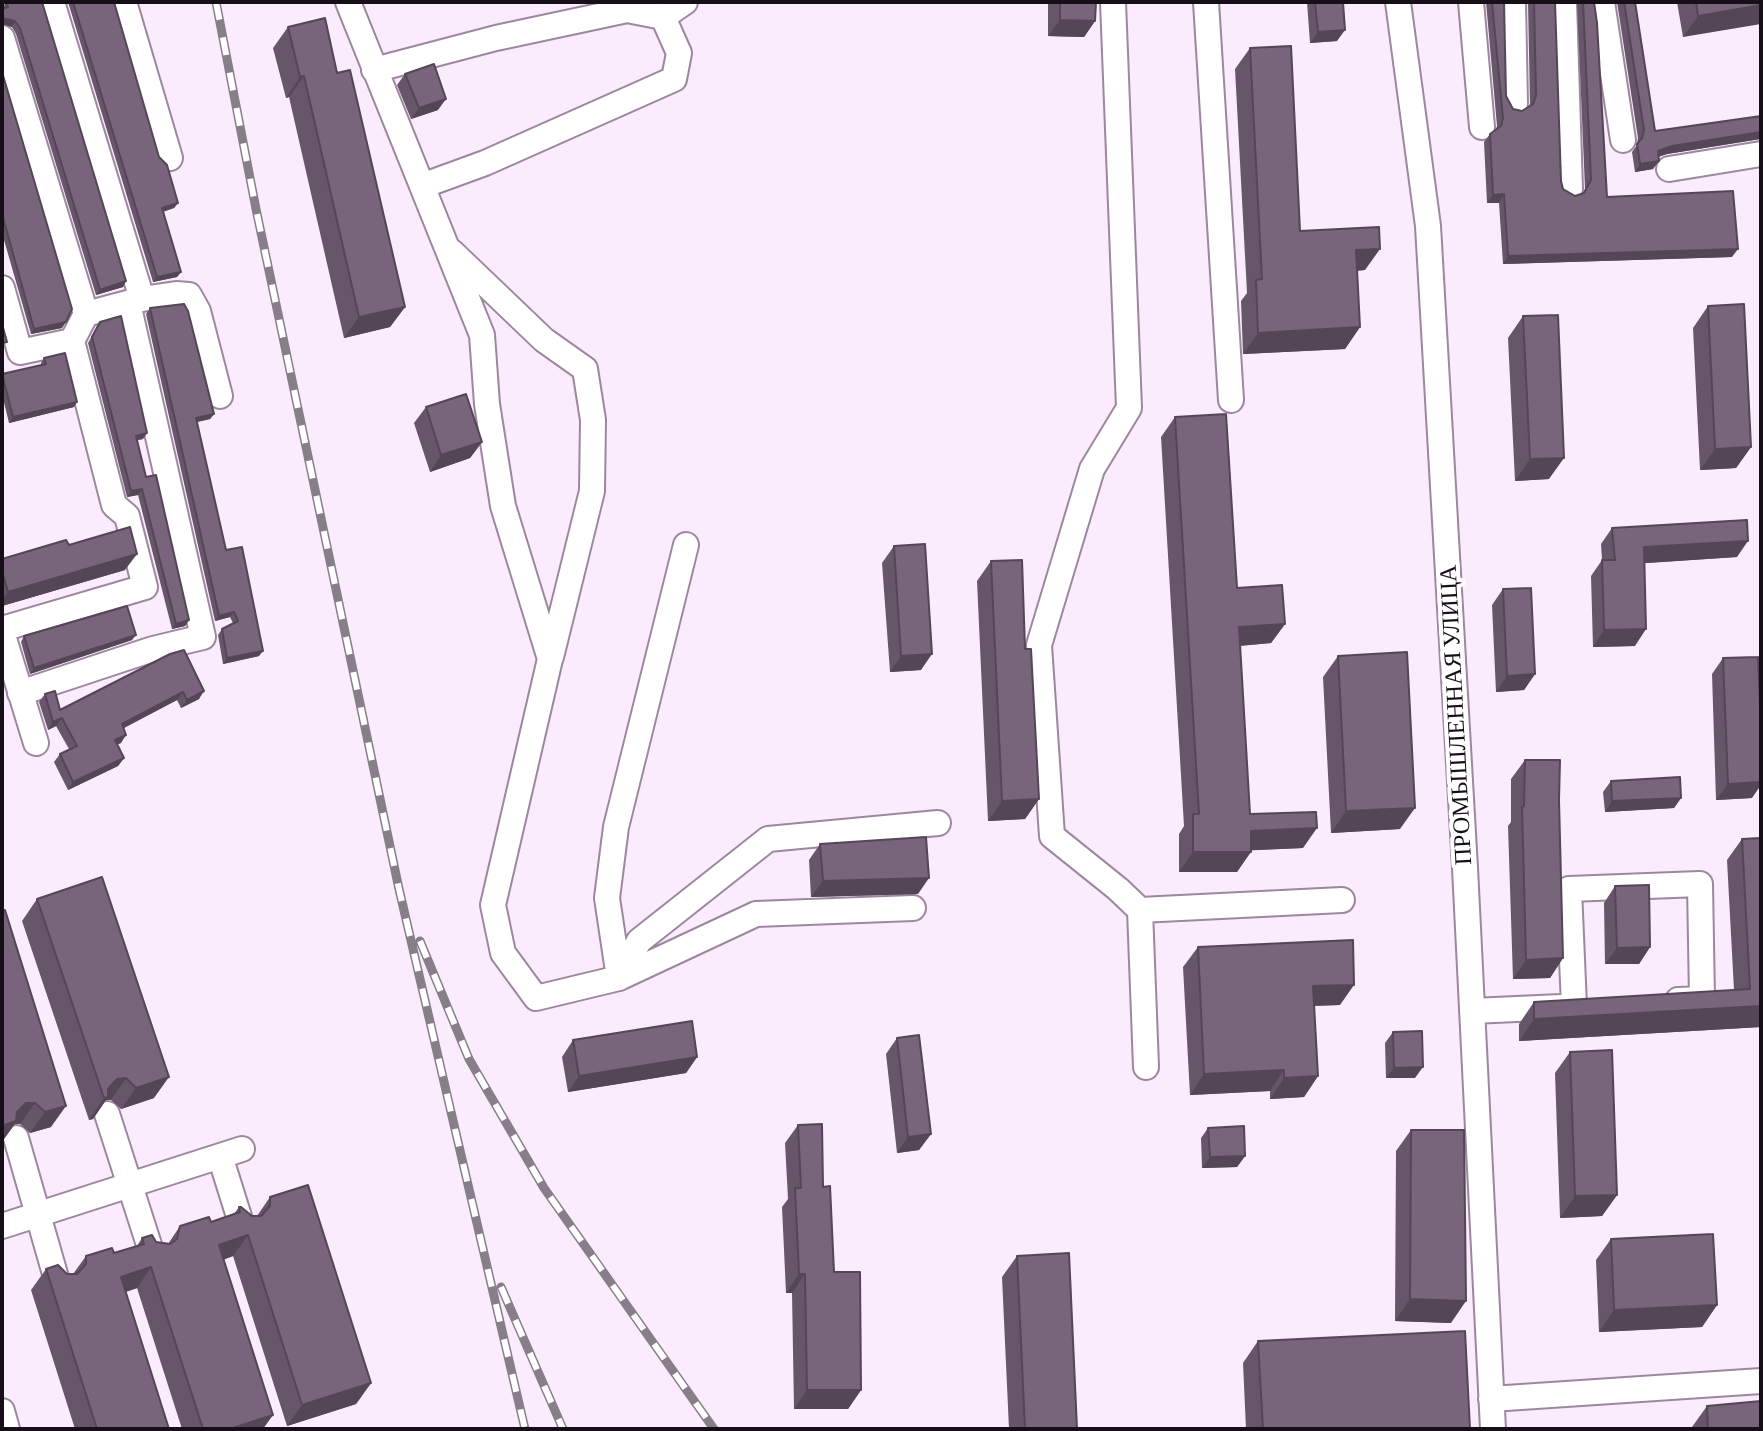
<!DOCTYPE html>
<meta charset="utf-8">
<style>
body{margin:0}
#map{position:relative;width:1763px;height:1431px;overflow:hidden;background:#faecfc;font-family:"Crimson Pro",serif}
canvas{display:block}
.frame{position:absolute;inset:0;border:4px solid #160f17;pointer-events:none}
</style>
<div id="map">
<canvas width="1763" height="1431"></canvas>
<div class="frame"></div>
</div>
<script>
const context = document.querySelector('canvas').getContext('2d');
context.lineJoin = 'round';
const poly = rows => new Path2D(rows.map(r => 'M' + r).join(''));
function strokePath(path, color, width, dash) { context.strokeStyle = color; context.lineWidth = width; context.lineCap = dash ? 'butt' : 'round'; context.setLineDash(dash || []); context.stroke(path); }
function fill(path, color) { context.fillStyle = color; context.fill(path, 'evenodd'); }
function write(font, color, halo, rows, align = 'center') {
  context.font = font + ' "Crimson Pro",serif'; context.lineWidth = 8; context.setLineDash([]); context.textBaseline = 'middle'; context.strokeStyle = halo; context.fillStyle = color; for (const [text, x, y, turn = 0] of rows) {
    context.save(); context.translate(x, y); context.rotate((+turn || 0) * Math.PI / 180); context.textAlign = isNaN(turn) ? turn : align; if (halo) context.strokeText(text, 0, 0); context.fillText(text, 0, 0); context.restore();
  }
}
const minor = poly([
 [52,2,142,299],
 [124,2,170,158],
 [348,2,482,335,487,404,503,506,550,659,493,905,503,953,536,998,619,978,756,914,913,908],
 [1113,2,1129,408,1092,469,1039,645,1052,836,1118,889,1140,910,1342,900],
 [1206,2,1231,400],
 [1398,2,1428,226,1465,868,1493,1429],
 [1471,2,1482,127],
 [1513,2,1515,104],
 [1564,2,1570,189],
 [1602,2,1623,140],
 [663,17,685,2],
 [2,38,86,314],
 [374,70,496,38,627,10,663,17,679,53,674,79,485,163,422,186],
 [1669,169,1761,154],
 [452,252,544,340,585,369,593,420,592,491,551,657],
 [2,288,20,352,72,341,86,314,142,299,176,294,189,295,198,311,220,396],
 [2,629,145,587,127,516,114,505,72,341],
 [2,632,36,743],
 [20,693,153,649,203,637,128,303],
 [1140,910,1146,1067],
 [619,978,607,898,616,827,686,545],
 [619,978,639,941,768,839,938,823],
 [1574,1006,1569,889,1700,884,1702,999,1678,1000],
 [1472,1011,1561,1007],
 [107,1114,151,1251],
 [16,1138,57,1281],
 [220,1156,241,1223],
 [2,1226,242,1149],
 [1491,1399,1761,1381],
 [2,1411,7,1429]
]);
strokePath(minor, '#9c879f', 28);
strokePath(minor, '#fff', 24);
const rail = poly([
 [216,2,256,209,399,889,525,1429],
 [420,941,469,1059,544,1188,714,1429],
 [501,1287,563,1429]
]);
strokePath(rail, '#887e8a', 9);
strokePath(rail, '#fff', 6, [18]);
fill(poly([
 [6,2,42,2,126,281,123,287,96,295,16,34,12,27,2,24,2,9],
 [68,2,114,2,159,157,178,203,174,208,163,212,181,272,177,277,153,282],
 [1048,2,1096,2,1095,21,1084,37,1048,36],
 [1307,2,1343,2,1337,41,1310,43],
 [1486,2,1504,2,1506,96,1513,109,1522,111,1529,106,1530,104,1528,2,1555,2,1561,181,1563,189,1575,196,1582,194,1585,189,1577,2,1594,2,1607,197,1732,257,1503,264,1499,203,1487,203,1484,142,1490,134,1496,129,1497,126],
 [1617,2,1635,2,1655,131,1759,139,1667,154,1658,157,1653,169,1635,172,1632,152,1637,145,1638,138],
 [1677,2,1761,2,1683,37],
 [288,27,337,73,405,307,390,327,344,338,289,97,286,98,273,48],
 [1250,48,1300,231,1365,270,1357,271,1360,327,1345,349,1243,354,1241,301,1247,293,1235,69],
 [2,72,62,328,31,334,2,233],
 [405,74,438,110,411,119,397,85],
 [1708,306,1751,447,1736,468,1700,470,1693,328],
 [150,308,214,414,210,419,197,422,226,550,259,656,223,664,218,635,222,629,233,623,230,617,215,621,146,314],
 [1523,316,1549,479,1515,481,1508,338],
 [100,322,143,439,137,440,146,477,189,620,185,626,172,629,138,495,127,497,88,343],
 [44,358,74,407,9,423,2,394,2,375,41,365,41,363],
 [426,407,482,442,470,458,430,472,414,423],
 [1175,417,1237,588,1285,624,1271,643,1240,646,1250,814,1303,848,1251,850,1237,872,1179,872,1179,834,1184,826,1161,437],
 [1612,528,1737,557,1644,563,1635,646,1593,647,1591,576,1602,560,1601,544],
 [894,546,921,670,890,672,882,563],
 [2,559,125,570,2,606],
 [991,561,1025,649,1039,799,1025,819,988,821,977,581],
 [1503,589,1535,674,1524,690,1496,692,1492,605],
 [24,636,132,640,30,674,21,642],
 [170,654,199,699,181,708,177,700,124,728,121,743,117,744,124,758,118,766,68,790,54,762,60,754,69,749,56,726,48,730,39,702,45,694,60,710],
 [1338,656,1400,829,1331,833,1323,677],
 [1723,658,1752,798,1716,800,1712,674],
 [1525,760,1559,800,1563,958,1550,978,1513,979,1508,826,1511,822,1511,779],
 [1611,781,1681,798,1674,808,1605,812,1603,792],
 [1742,839,1761,1027,1519,1041,1519,1024,1534,1002,1734,990,1727,860],
 [820,844,918,894,811,897,809,860],
 [1615,886,1650,947,1639,964,1605,964,1604,903],
 [37,899,154,1098,121,1109,111,1100,106,1100,93,1119,89,1120,22,921],
 [2,911,51,1127,30,1133,20,1124,15,1124],
 [1198,947,1340,1005,1314,1006,1318,1076,1304,1097,1270,1099,1270,1091,1190,1095,1183,967],
 [1393,1032,1415,1078,1386,1078,1385,1043],
 [897,1038,931,1134,919,1150,897,1153,886,1054],
 [573,1040,697,1057,686,1073,568,1092,562,1057],
 [1570,1052,1617,1195,1602,1216,1560,1218,1555,1073],
 [798,1125,823,1187,834,1272,861,1390,848,1409,794,1409,792,1293,786,1293,782,1207,788,1199,785,1143],
 [1208,1128,1245,1156,1237,1167,1202,1168,1201,1138],
 [1411,1130,1451,1323,1395,1321,1396,1151],
 [270,1197,371,1383,356,1404,287,1426,233,1256,223,1260,263,1429,182,1429,137,1288,126,1292,169,1429,75,1429,31,1290,46,1269,67,1274,73,1274,86,1256,114,1253,137,1246,142,1238,168,1244,180,1226,211,1222,234,1214,239,1207,252,1216,257,1216],
 [1611,1239,1717,1305,1702,1327,1599,1332,1596,1260],
 [1017,1256,1077,1429,1009,1429,1002,1277],
 [1258,1341,1470,1429,1246,1429,1243,1363],
 [1707,1406,1761,1429,1692,1429,1692,1427]
]), '#67566a');
fill(poly([
 [1761,5,1761,24,1683,37,1698,16],
 [2,18,15,21,12,27,2,24],
 [1060,20,1095,21,1084,37,1048,36],
 [1345,30,1337,41,1310,43,1318,32],
 [304,76,289,97,286,98,300,77],
 [446,99,438,110,411,119,419,108],
 [1761,132,1761,139,1667,154,1652,159,1658,151,1672,146],
 [1659,161,1653,169,1635,172,1640,164],
 [1504,194,1499,203,1487,203,1493,195],
 [178,203,174,208,158,213,162,208],
 [1380,249,1365,270,1341,271,1356,250],
 [1738,249,1732,257,1503,264,1508,256],
 [181,272,177,277,153,282,157,277],
 [126,281,123,287,96,295,100,290],
 [405,307,390,327,344,338,359,317],
 [66,322,62,328,31,334,34,329],
 [1360,327,1345,349,1243,354,1258,333],
 [77,402,74,407,9,423,13,417],
 [214,414,210,419,192,423,196,418],
 [147,433,143,439,132,441,136,436],
 [482,442,470,458,430,472,441,455],
 [1751,447,1736,468,1700,470,1715,449],
 [1564,458,1549,479,1515,481,1530,459],
 [142,489,138,495,127,497,131,491],
 [1748,541,1737,557,1633,564,1644,547],
 [137,554,125,570,2,606,2,600,8,592],
 [234,612,230,617,215,621,219,616],
 [189,620,185,626,172,629,176,624],
 [1285,624,1271,643,1225,647,1239,627],
 [1646,629,1635,646,1593,647,1604,630],
 [136,635,132,640,30,674,34,668],
 [263,651,259,656,223,664,227,658],
 [932,654,921,670,890,672,901,656],
 [1535,674,1524,690,1496,692,1507,676],
 [204,691,199,699,181,708,187,700],
 [183,692,177,700,116,732,122,724],
 [62,718,56,726,48,730,53,722],
 [126,735,121,743,109,748,115,740],
 [124,758,118,766,68,790,73,782],
 [1761,782,1761,785,1752,798,1716,800,1728,784],
 [1681,798,1674,808,1605,812,1612,801],
 [1039,799,1025,819,988,821,1002,801],
 [1415,808,1400,829,1331,833,1346,811],
 [1317,828,1303,848,1237,851,1251,831],
 [1193,852,1251,852,1237,872,1179,872],
 [929,878,918,894,811,897,823,881],
 [1650,947,1639,964,1605,964,1617,948],
 [1563,958,1550,978,1513,979,1526,960],
 [1354,985,1340,1005,1299,1006,1313,986],
 [1761,1006,1761,1027,1519,1041,1534,1019],
 [697,1057,686,1073,568,1092,579,1076],
 [1423,1067,1415,1078,1386,1078,1394,1068],
 [1284,1070,1270,1091,1190,1095,1204,1074],
 [1318,1076,1304,1097,1270,1099,1284,1078],
 [169,1077,154,1098,121,1109,136,1088],
 [126,1078,111,1100,106,1100,93,1119,89,1120,104,1098,108,1089,117,1079],
 [26,1103,35,1103,20,1124,15,1124,2,1142,2,1126],
 [66,1106,51,1127,30,1133,45,1112],
 [931,1134,919,1150,897,1153,908,1137],
 [1245,1156,1237,1167,1202,1168,1210,1157],
 [1617,1195,1602,1216,1560,1218,1575,1196],
 [248,1235,233,1256,204,1266,219,1245],
 [151,1267,137,1288,106,1298,121,1277],
 [799,1274,805,1274,792,1293,786,1293],
 [1410,1299,1466,1301,1451,1323,1395,1321],
 [1717,1305,1702,1327,1599,1332,1614,1310],
 [371,1383,356,1404,287,1426,302,1405],
 [807,1390,861,1390,848,1409,794,1409],
 [273,1415,263,1429,230,1429]
]), '#544656');
const building = poly([
 [6,2,42,2,126,281,100,290,20,28,15,21,2,18,2,9,8,7,6,2],
 [73,2,114,2,159,157,167,165,178,203,162,208,181,272,157,277,73,2],
 [1060,2,1096,2,1095,21,1060,20,1060,2],
 [1315,2,1343,2,1345,30,1318,32,1315,2],
 [1492,2,1504,2,1506,96,1513,109,1522,111,1533,104,1536,96,1534,2,1555,2,1561,181,1563,189,1575,196,1584,193,1591,180,1583,2,1594,2,1597,23,1607,197,1733,191,1738,249,1508,256,1504,194,1493,195,1490,134,1501,126,1503,118,1492,2],
 [1624,2,1635,2,1655,131,1761,116,1761,132,1672,146,1658,151,1659,161,1640,164,1637,144,1642,138,1644,130,1624,2],
 [1696,2,1761,2,1761,5,1698,16,1696,2],
 [325,18,337,73,350,70,405,307,359,317,304,76,300,77,288,27,325,18],
 [1291,46,1300,231,1379,227,1380,249,1356,250,1360,327,1258,333,1256,280,1262,279,1250,48,1291,46],
 [434,64,446,99,419,108,405,74,434,64],
 [2,72,72,309,66,322,34,329,2,214,2,72],
 [184,304,188,311,214,414,196,418,226,550,242,547,263,651,227,658,222,629,238,621,234,612,219,616,150,308,184,304],
 [1744,304,1751,447,1715,449,1708,306,1744,304],
 [1558,315,1564,458,1530,459,1523,316,1558,315],
 [121,316,147,433,136,436,146,477,156,475,189,620,176,624,142,489,131,491,92,337,100,322,121,316],
 [2,324,7,342,2,343,2,324],
 [65,353,77,402,13,417,2,374,46,364,44,358,65,353],
 [466,394,482,442,441,455,426,407,466,394],
 [1226,414,1237,588,1282,585,1285,624,1239,627,1250,814,1316,812,1317,828,1251,831,1251,852,1193,852,1193,814,1199,814,1175,417,1226,414],
 [1747,520,1748,541,1644,547,1646,629,1604,630,1602,560,1615,560,1612,528,1747,520],
 [130,527,137,554,8,592,2,571,2,559,66,540,69,545,130,527],
 [925,544,932,654,901,656,894,546,925,544],
 [1022,560,1025,649,1031,649,1039,799,1002,801,991,561,1022,560],
 [1531,588,1535,674,1507,676,1503,589,1531,588],
 [127,606,136,635,34,668,24,636,127,606],
 [184,650,204,691,187,700,183,692,122,724,126,735,115,740,124,758,73,782,60,754,77,746,62,718,53,722,45,694,55,691,60,710,170,654,184,650],
 [1407,652,1415,808,1346,811,1338,656,1407,652],
 [1758,657,1761,729,1761,782,1728,784,1723,658,1758,657],
 [1525,760,1560,760,1559,800,1563,958,1526,960,1522,807,1524,806,1525,760],
 [1680,777,1681,798,1612,801,1611,781,1680,777],
 [926,837,929,878,823,881,820,844,926,837],
 [1761,838,1761,1006,1534,1019,1534,1002,1750,989,1742,839,1761,838],
 [102,877,169,1077,136,1088,126,1078,117,1079,108,1089,108,1097,104,1098,37,899,102,877],
 [1649,885,1650,947,1617,948,1615,886,1649,885],
 [5,910,66,1106,45,1112,35,1103,26,1103,17,1112,16,1121,2,1126,2,911,5,910],
 [1353,940,1354,985,1313,986,1318,1076,1284,1078,1284,1070,1204,1074,1198,947,1353,940],
 [692,1021,697,1057,579,1076,573,1040,692,1021],
 [1422,1031,1423,1067,1394,1068,1393,1032,1422,1031],
 [919,1035,931,1134,908,1137,897,1038,919,1035],
 [1612,1050,1617,1195,1575,1196,1570,1052,1612,1050],
 [822,1124,823,1187,830,1186,834,1272,860,1272,861,1390,807,1390,805,1274,799,1274,795,1188,801,1188,798,1125,822,1124],
 [1244,1126,1245,1156,1210,1157,1208,1128,1244,1126],
 [1411,1130,1464,1130,1466,1301,1410,1299,1411,1130],
 [308,1185,371,1383,302,1405,248,1235,219,1245,273,1415,230,1429,203,1429,151,1267,121,1277,169,1429,97,1429,46,1269,58,1265,67,1274,77,1274,86,1264,86,1256,112,1248,114,1253,144,1244,142,1238,152,1235,156,1242,170,1244,177,1239,180,1226,209,1217,211,1222,240,1212,239,1207,241,1207,252,1216,261,1216,270,1206,270,1197,308,1185],
 [1713,1234,1717,1305,1614,1310,1611,1239,1713,1234],
 [1069,1253,1077,1429,1025,1429,1017,1256,1069,1253],
 [1465,1331,1470,1429,1263,1429,1258,1341,1465,1331],
 [1761,1401,1761,1429,1708,1429,1707,1406,1761,1401]
]);
fill(building, '#78647b');
strokePath(building, '#544656', 2);
write('24px', '#160f17', '#fff', [
 ["ПРОМЫШЛЕННАЯ УЛИЦА",1456,715,-93]
]);
</script>
